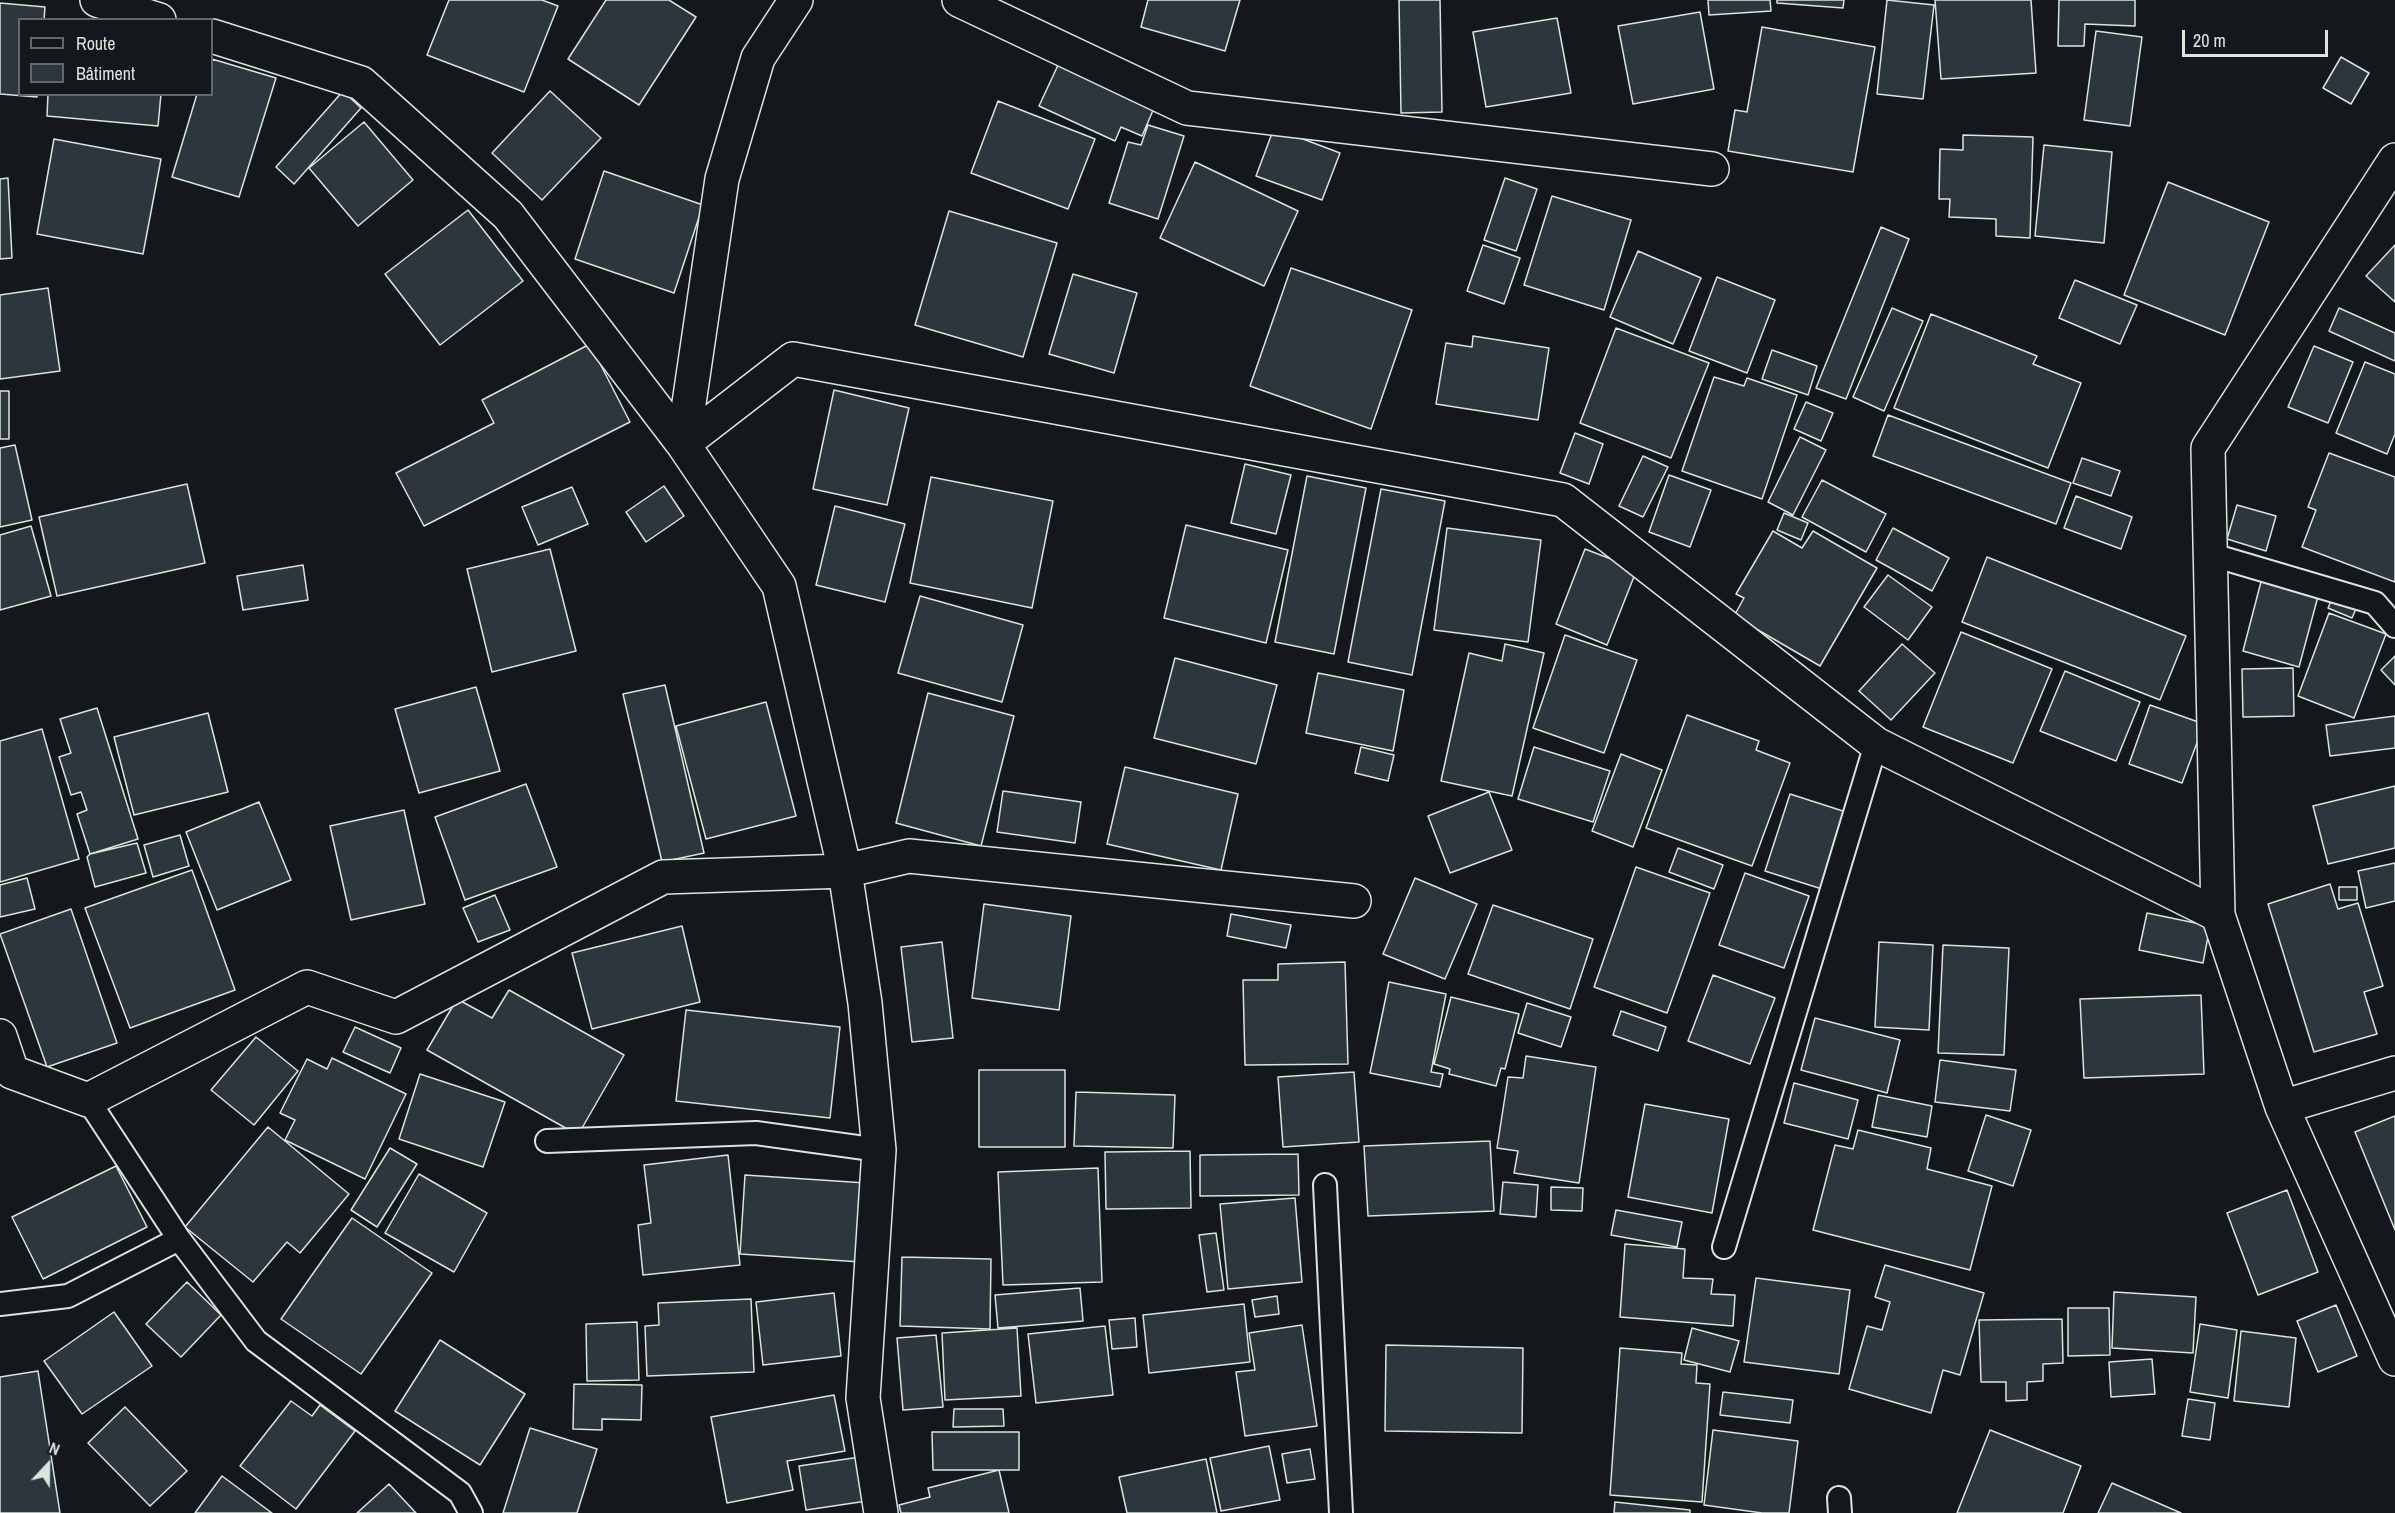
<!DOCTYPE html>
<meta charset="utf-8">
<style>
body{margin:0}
#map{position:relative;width:2395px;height:1513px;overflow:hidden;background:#14181c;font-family:"Archivo Narrow",sans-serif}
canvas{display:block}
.legend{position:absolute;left:18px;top:18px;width:195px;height:78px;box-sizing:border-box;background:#14181c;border:2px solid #626a69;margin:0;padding:8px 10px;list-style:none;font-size:18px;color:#d8e6dc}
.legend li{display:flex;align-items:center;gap:12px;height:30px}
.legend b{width:30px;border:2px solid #626a69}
.north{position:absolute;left:18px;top:1435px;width:60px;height:60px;-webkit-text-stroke:4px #14181c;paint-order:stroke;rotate:22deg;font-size:16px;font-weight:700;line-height:24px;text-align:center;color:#d8e6dc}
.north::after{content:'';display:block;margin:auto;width:21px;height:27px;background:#d8e6dc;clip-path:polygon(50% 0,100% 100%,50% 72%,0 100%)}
.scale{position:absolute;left:2182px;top:30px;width:146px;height:27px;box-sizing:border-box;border:3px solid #d8e6dc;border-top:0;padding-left:8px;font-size:18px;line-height:21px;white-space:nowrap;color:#d8e6dc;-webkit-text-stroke:4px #14181c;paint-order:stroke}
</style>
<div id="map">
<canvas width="2395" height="1513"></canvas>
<ul class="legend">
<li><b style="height:8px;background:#14181c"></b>Route</li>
<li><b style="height:16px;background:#2c363c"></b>Bâtiment</li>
</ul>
<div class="north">N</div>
<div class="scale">20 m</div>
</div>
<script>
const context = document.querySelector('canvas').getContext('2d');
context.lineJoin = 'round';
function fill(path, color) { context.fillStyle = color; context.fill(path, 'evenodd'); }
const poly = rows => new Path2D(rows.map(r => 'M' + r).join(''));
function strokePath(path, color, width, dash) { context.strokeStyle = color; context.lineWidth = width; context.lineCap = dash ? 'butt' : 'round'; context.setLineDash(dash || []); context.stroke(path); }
const building = poly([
 [449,0,542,0,558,6,524,92,427,55,449,0],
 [606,0,669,0,696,17,639,105,568,59,606,0],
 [1148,0,1240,0,1225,51,1141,27,1148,0],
 [1399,0,1440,0,1442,112,1401,113,1399,0],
 [1708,0,1770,0,1771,11,1709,15,1708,0],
 [1777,0,1844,0,1843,8,1777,3,1777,0],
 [1887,0,1934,5,1923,99,1877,94,1887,0],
 [1935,0,2031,0,2036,73,1941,79,1935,0],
 [2059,0,2135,0,2135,26,2085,24,2084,46,2058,46,2059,0],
 [0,3,45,7,44,20,20,20,20,94,37,94,37,97,0,94,0,3],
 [1700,12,1714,89,1633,104,1618,26,1700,12],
 [1557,18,1571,93,1486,107,1473,32,1557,18],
 [1762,27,1875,47,1853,172,1728,151,1735,110,1747,112,1762,27],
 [2096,31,2142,37,2130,126,2084,120,2096,31],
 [2341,57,2369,73,2351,104,2323,88,2341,57],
 [212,59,276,78,239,197,172,177,197,94,212,94,212,59],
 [1059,63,1154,108,1142,136,1121,127,1115,141,1039,106,1059,63],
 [343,91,361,108,294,184,276,167,343,91],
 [550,91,601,138,542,200,492,153,550,91],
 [48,94,161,94,158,126,47,116,48,94],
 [998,101,1095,139,1068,209,971,173,998,101],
 [364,122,413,180,358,226,309,168,364,122],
 [1148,125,1184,136,1158,219,1109,203,1128,142,1141,145,1148,125],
 [1274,128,1340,153,1322,200,1256,176,1274,128],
 [1963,135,2033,137,2030,238,1996,236,1996,219,1949,217,1950,199,1939,199,1940,149,1963,150,1963,135],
 [54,139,161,159,143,254,37,234,54,139],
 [2044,145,2112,152,2104,243,2035,236,2044,145],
 [1195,162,1298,211,1264,286,1160,238,1195,162],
 [604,171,703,205,674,293,575,259,604,171],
 [8,178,12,258,0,259,0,179,8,178],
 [1505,178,1537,189,1516,251,1484,240,1505,178],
 [2168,182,2269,222,2225,335,2124,295,2168,182],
 [1552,196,1631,220,1604,310,1524,285,1552,196],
 [468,210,523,281,440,345,385,274,468,210],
 [949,211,1057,243,1023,357,915,325,949,211],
 [1881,227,1909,239,1846,399,1816,388,1881,227],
 [1483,245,1520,258,1504,304,1467,291,1483,245],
 [2395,245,2395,302,2366,276,2395,245],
 [1638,251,1701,278,1673,344,1610,317,1638,251],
 [1291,268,1412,310,1371,429,1250,386,1291,268],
 [1073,274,1137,293,1114,373,1049,354,1073,274],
 [1717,277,1775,300,1747,373,1689,351,1717,277],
 [2075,280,2137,305,2120,344,2059,318,2075,280],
 [48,288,60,371,0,379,0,295,48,288],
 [1892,308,1923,321,1884,411,1853,397,1892,308],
 [2339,308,2395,333,2395,361,2329,331,2339,308],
 [1931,314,2037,356,2033,364,2081,383,2048,468,1894,408,1931,314],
 [1616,328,1709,363,1671,458,1580,423,1616,328],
 [1473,336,1549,348,1538,420,1436,404,1446,343,1472,347,1473,336],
 [590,344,630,422,424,526,396,473,494,423,482,400,590,344],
 [2314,346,2353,362,2328,423,2288,407,2314,346],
 [1772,350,1817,366,1808,395,1762,379,1772,350],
 [2365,362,2395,374,2395,434,2387,454,2336,433,2365,362],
 [1714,377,1744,386,1747,378,1797,395,1762,499,1682,471,1714,377],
 [834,390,909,408,887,505,813,489,834,390],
 [0,391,9,391,9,439,0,439,0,391],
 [1806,402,1833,413,1821,441,1794,429,1806,402],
 [1888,415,2071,483,2056,524,1873,456,1888,415],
 [1575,433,1603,444,1589,484,1560,473,1575,433],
 [1800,437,1826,450,1793,515,1768,502,1800,437],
 [15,445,32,520,0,527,0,448,15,445],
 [2329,453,2395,477,2395,582,2302,547,2316,510,2308,507,2329,453],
 [1643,456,1668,467,1643,517,1619,506,1643,456],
 [2082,458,2120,471,2111,496,2073,483,2082,458],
 [1245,464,1291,475,1276,534,1231,523,1245,464],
 [1669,475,1711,490,1690,547,1649,532,1669,475],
 [1307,476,1366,488,1334,654,1275,642,1307,476],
 [931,477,1053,501,1032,608,910,583,931,477],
 [1822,480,1886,514,1866,552,1802,517,1822,480],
 [187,484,205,563,57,596,39,517,187,484],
 [664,486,684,516,646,542,626,512,664,486],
 [572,487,588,524,538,545,522,507,572,487],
 [1381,489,1445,501,1412,675,1348,662,1381,489],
 [2076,496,2132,517,2121,549,2064,528,2076,496],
 [2237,505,2276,516,2266,551,2227,539,2237,505],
 [835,506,905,524,885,602,816,585,835,506],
 [1784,513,1808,523,1801,540,1777,530,1784,513],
 [1186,525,1288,550,1266,643,1164,618,1186,525],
 [31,526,51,596,0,610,0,535,31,526],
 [1447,528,1541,540,1528,642,1434,630,1447,528],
 [1893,528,1949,558,1932,591,1876,560,1893,528],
 [1773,531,1802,548,1813,531,1877,568,1820,666,1734,616,1744,598,1736,594,1773,531],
 [550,549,576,651,492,672,467,569,550,549],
 [1585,549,1637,569,1607,645,1556,624,1585,549],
 [1987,557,2186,636,2160,700,1962,622,1987,557],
 [303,565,308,600,243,610,237,576,303,565],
 [2263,574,2320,589,2299,667,2243,651,2263,574],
 [1888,575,1932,607,1908,640,1864,607,1888,575],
 [2335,592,2359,602,2352,618,2328,608,2335,592],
 [920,596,1023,625,1002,702,898,673,920,596],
 [2329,613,2386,634,2354,718,2298,696,2329,613],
 [1961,632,2052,669,2013,763,1923,727,1961,632],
 [1565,635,1637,660,1604,753,1533,728,1565,635],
 [1505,644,1544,653,1512,796,1441,781,1469,653,1502,661,1505,644],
 [1902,644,1935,673,1891,720,1859,691,1902,644],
 [2395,656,2395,685,2381,670,2395,656],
 [1175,658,1277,685,1256,764,1154,738,1175,658],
 [2293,668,2294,716,2243,717,2242,669,2293,668],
 [2065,671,2140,702,2116,761,2040,731,2065,671],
 [1318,673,1404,690,1393,751,1306,733,1318,673],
 [665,685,704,853,662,862,623,694,665,685],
 [476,687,500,771,419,793,395,709,476,687],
 [928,693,1014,716,981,846,896,823,928,693],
 [766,702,796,816,706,839,676,726,766,702],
 [2150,705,2204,724,2182,783,2129,764,2150,705],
 [97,708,138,839,90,854,77,814,87,810,81,792,71,795,59,757,71,753,60,719,97,708],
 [208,713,228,792,134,815,114,737,208,713],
 [1687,715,1759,741,1756,750,1790,763,1752,866,1646,828,1687,715],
 [2395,716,2395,748,2330,756,2326,725,2395,716],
 [42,729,79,859,0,882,0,741,42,729],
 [1361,747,1394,755,1388,781,1355,773,1361,747],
 [1534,747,1610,771,1593,822,1518,799,1534,747],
 [1621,754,1662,770,1633,847,1592,831,1621,754],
 [1125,767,1238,794,1221,870,1107,844,1125,767],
 [526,784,557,867,465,900,435,817,526,784],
 [2395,786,2395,848,2328,864,2313,806,2395,786],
 [1003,791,1081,802,1075,843,997,832,1003,791],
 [1489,792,1512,850,1450,873,1428,816,1489,792],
 [1790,794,1846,812,1822,889,1765,871,1790,794],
 [259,802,291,880,217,910,186,832,259,802],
 [404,810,425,904,351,920,330,826,404,810],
 [180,835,189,866,153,877,144,845,180,835],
 [137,843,146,873,95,887,87,857,90,854,137,843],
 [1678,848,1723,865,1714,889,1669,872,1678,848],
 [2395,863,2395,901,2366,908,2358,871,2395,863],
 [1636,867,1710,893,1667,1013,1594,987,1636,867],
 [192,870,235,990,130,1028,85,908,192,870],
 [1745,873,1809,896,1784,968,1719,945,1745,873],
 [27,878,35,909,0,917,0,885,27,878],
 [1415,878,1477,904,1445,979,1383,954,1415,878],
 [2330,884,2338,909,2358,903,2383,986,2364,992,2377,1034,2314,1052,2268,904,2330,884],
 [2339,887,2357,887,2357,900,2339,900,2339,887],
 [495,895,510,930,478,942,463,908,495,895],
 [984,904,1071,916,1059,1010,972,998,984,904],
 [1493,905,1593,939,1570,1009,1468,974,1493,905],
 [71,909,117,1043,47,1067,0,934,71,909],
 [2147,913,2210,926,2203,963,2139,950,2147,913],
 [1231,914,1291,925,1286,948,1227,936,1231,914],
 [682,926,700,1002,592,1029,572,953,682,926],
 [942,942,953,1038,912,1042,901,947,942,942],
 [1879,942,1933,945,1929,1030,1875,1027,1879,942],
 [1943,945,2009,948,2004,1055,1938,1053,1943,945],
 [1345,962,1348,1064,1245,1065,1243,980,1278,980,1278,964,1345,962],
 [1713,975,1775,998,1750,1064,1688,1041,1713,975],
 [1389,982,1446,994,1431,1072,1443,1074,1440,1087,1370,1073,1389,982],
 [509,990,624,1055,578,1135,427,1050,457,999,492,1018,509,990],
 [2201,995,2204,1074,2084,1078,2080,999,2201,995],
 [1451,997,1519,1014,1505,1069,1501,1068,1496,1086,1449,1074,1450,1069,1434,1064,1451,997],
 [1527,1003,1571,1017,1561,1047,1518,1033,1527,1003],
 [686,1010,840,1027,830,1118,676,1101,686,1010],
 [1621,1011,1666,1027,1658,1051,1613,1035,1621,1011],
 [1815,1018,1900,1040,1887,1093,1801,1070,1815,1018],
 [355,1027,401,1048,390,1073,343,1052,355,1027],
 [256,1037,298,1071,254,1125,211,1090,256,1037],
 [1526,1056,1596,1067,1579,1183,1514,1173,1518,1151,1497,1148,1508,1077,1523,1078,1526,1056],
 [332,1058,406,1094,365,1179,285,1140,295,1120,280,1113,307,1059,327,1069,332,1058],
 [1940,1060,2016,1070,2010,1111,1935,1102,1940,1060],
 [979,1070,1065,1070,1065,1147,979,1147,979,1070],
 [1354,1072,1359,1142,1283,1147,1278,1077,1354,1072],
 [420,1074,505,1102,483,1167,399,1139,420,1074],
 [1794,1083,1858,1100,1848,1139,1784,1123,1794,1083],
 [1076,1092,1175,1095,1173,1148,1074,1146,1076,1092],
 [1878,1095,1932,1106,1927,1137,1872,1127,1878,1095],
 [1645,1104,1729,1119,1712,1213,1628,1197,1645,1104],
 [1986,1115,2031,1130,2013,1186,1968,1171,1986,1115],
 [2395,1116,2395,1230,2355,1132,2395,1116],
 [268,1127,349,1194,300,1253,287,1242,253,1282,185,1227,268,1127],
 [1858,1130,1931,1148,1927,1169,1992,1186,1970,1270,1813,1230,1835,1145,1853,1149,1858,1130],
 [1490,1141,1494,1211,1368,1216,1364,1146,1490,1141],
 [390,1148,417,1164,377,1227,351,1210,390,1148],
 [1190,1151,1191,1208,1106,1209,1105,1152,1190,1151],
 [1298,1154,1299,1195,1200,1196,1200,1155,1298,1154],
 [728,1155,740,1265,643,1275,638,1225,651,1223,644,1165,728,1155],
 [116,1166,147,1227,43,1279,12,1217,116,1166],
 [1098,1168,1102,1282,1003,1285,998,1172,1098,1168],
 [419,1174,487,1213,454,1272,385,1233,419,1174],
 [745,1175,866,1183,861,1262,740,1254,745,1175],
 [1503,1182,1538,1185,1536,1217,1500,1214,1503,1182],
 [1551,1187,1583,1188,1582,1211,1551,1210,1551,1187],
 [2287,1190,2318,1272,2258,1295,2227,1213,2287,1190],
 [1295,1198,1302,1282,1228,1289,1220,1204,1295,1198],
 [1616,1210,1682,1222,1677,1247,1611,1235,1616,1210],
 [352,1218,432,1273,361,1374,281,1319,352,1218],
 [1216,1233,1224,1290,1207,1292,1199,1235,1216,1233],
 [1625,1244,1685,1249,1683,1278,1713,1279,1711,1294,1735,1295,1733,1326,1620,1317,1625,1244],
 [902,1257,991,1259,990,1329,900,1326,902,1257],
 [1885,1265,1984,1293,1960,1375,1943,1370,1931,1413,1849,1389,1867,1326,1882,1330,1890,1302,1875,1297,1885,1265],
 [1756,1278,1850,1290,1839,1374,1744,1362,1756,1278],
 [187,1282,221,1315,181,1357,146,1324,187,1282],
 [1080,1288,1083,1321,998,1328,995,1295,1080,1288],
 [2114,1292,2196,1297,2193,1353,2112,1348,2114,1292],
 [834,1293,841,1356,763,1365,756,1302,834,1293],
 [1277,1296,1279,1314,1255,1317,1252,1300,1277,1296],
 [751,1299,754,1372,647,1376,645,1326,659,1325,658,1303,751,1299],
 [1244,1304,1250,1362,1149,1373,1143,1315,1244,1304],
 [2336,1305,2357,1356,2318,1372,2297,1321,2336,1305],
 [2068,1308,2109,1308,2110,1355,2068,1356,2068,1308],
 [114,1312,152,1366,82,1414,44,1361,114,1312],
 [1135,1318,1137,1347,1112,1349,1109,1320,1135,1318],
 [2062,1319,2063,1363,2043,1364,2043,1381,2027,1382,2027,1400,2006,1401,2006,1382,1981,1382,1979,1320,2062,1319],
 [637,1322,639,1380,587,1381,586,1324,637,1322],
 [2200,1324,2237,1330,2228,1398,2190,1392,2200,1324],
 [1302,1325,1317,1426,1245,1436,1236,1372,1255,1370,1249,1333,1302,1325],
 [1105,1326,1113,1395,1036,1403,1028,1334,1105,1326],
 [1017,1328,1021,1396,945,1400,942,1333,1017,1328],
 [1692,1328,1739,1341,1730,1372,1684,1360,1692,1328],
 [2241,1331,2296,1338,2289,1407,2234,1401,2241,1331],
 [936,1335,943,1407,903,1410,897,1338,936,1335],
 [440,1340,525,1394,480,1465,395,1411,440,1340],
 [1386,1345,1523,1348,1522,1433,1385,1431,1386,1345],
 [1620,1348,1682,1353,1681,1364,1697,1365,1696,1383,1710,1384,1702,1502,1610,1495,1620,1348],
 [2152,1359,2155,1394,2111,1397,2109,1362,2152,1359],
 [38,1371,60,1513,0,1513,0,1377,38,1371],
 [574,1384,642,1385,641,1420,602,1419,602,1430,573,1429,574,1384],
 [1723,1392,1793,1400,1790,1423,1720,1415,1723,1392],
 [834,1395,845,1451,787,1461,793,1490,727,1503,711,1417,834,1395],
 [2188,1399,2215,1403,2210,1440,2182,1436,2188,1399],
 [291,1401,312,1416,320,1405,355,1431,296,1509,240,1466,291,1401],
 [125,1407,187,1471,150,1506,88,1443,125,1407],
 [954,1409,1003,1409,1004,1426,953,1427,954,1409],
 [530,1428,597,1449,577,1513,503,1513,530,1428],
 [1713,1430,1798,1441,1789,1513,1762,1513,1704,1505,1713,1430],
 [1990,1430,2081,1466,2063,1513,1957,1513,1990,1430],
 [932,1432,1019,1432,1019,1470,933,1470,932,1432],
 [1269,1446,1280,1500,1221,1511,1210,1458,1269,1446],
 [1310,1449,1315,1479,1287,1483,1282,1454,1310,1449],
 [860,1457,867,1501,806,1510,799,1466,860,1457],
 [1206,1459,1217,1513,1127,1513,1119,1477,1206,1459],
 [999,1470,1009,1513,901,1513,899,1505,930,1497,928,1488,999,1470],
 [222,1476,272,1513,195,1513,222,1476],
 [2112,1483,2181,1513,2098,1513,2112,1483],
 [389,1484,416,1513,357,1513,389,1484],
 [1615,1502,1690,1510,1690,1513,1614,1513,1615,1502]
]);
fill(building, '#2c363c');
strokePath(building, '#d8e6dc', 1.5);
const lane = poly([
 [2209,554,2375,603,2395,626],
 [547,1141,756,1133,879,1150],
 [1325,1185,1341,1513],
 [179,1239,256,1341,460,1493,471,1513],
 [1724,1247,1876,744],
 [0,1304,68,1296,179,1239,88,1100],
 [1839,1498,1840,1513]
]);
const street = poly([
 [97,0,159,20],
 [959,0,1187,108,1712,169],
 [212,36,361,83,508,215,683,444,779,586,845,871,865,1003,879,1150,863,1398,881,1513],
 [2395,160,2208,448,2218,915,2282,1107,2395,1359],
 [683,444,793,359,1563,500,1876,744,2218,915],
 [683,444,722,179,758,58,796,0],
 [0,1036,12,1072,88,1100,307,987,396,1017,663,877,845,871,909,856,1354,901],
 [2282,1107,2395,1073]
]);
strokePath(lane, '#d8e6dc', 26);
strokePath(street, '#d8e6dc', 36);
strokePath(lane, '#14181c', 22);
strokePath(street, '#14181c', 33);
</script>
